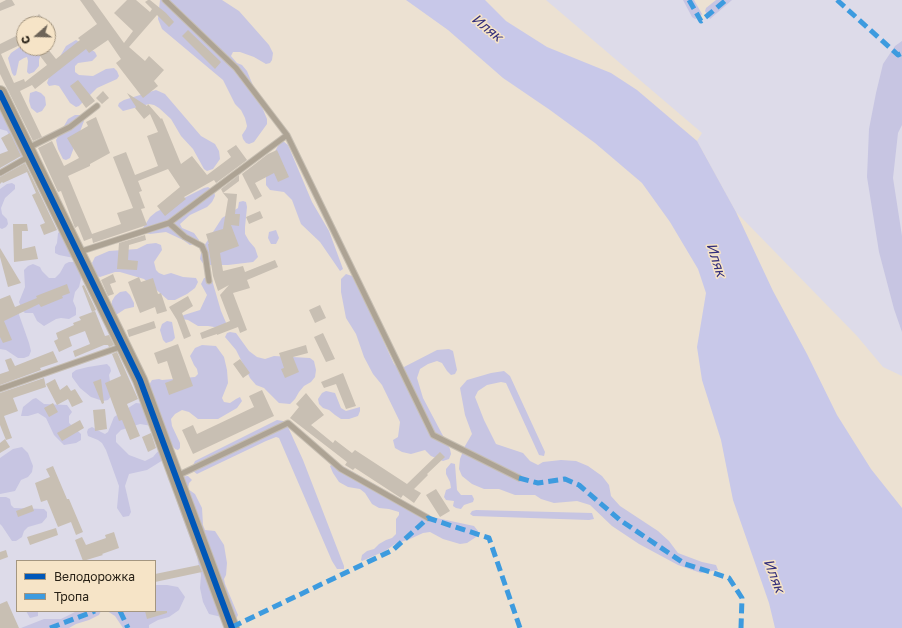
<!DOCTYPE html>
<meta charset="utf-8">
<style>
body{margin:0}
#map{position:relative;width:902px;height:628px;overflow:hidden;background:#ece1d2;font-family:"Golos Text",sans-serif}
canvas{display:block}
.legend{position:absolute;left:16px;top:560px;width:140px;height:52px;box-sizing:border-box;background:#f6e4c7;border:1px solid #a49680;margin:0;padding:5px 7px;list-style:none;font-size:12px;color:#282116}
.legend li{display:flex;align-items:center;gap:8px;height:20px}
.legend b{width:20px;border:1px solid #a49680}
.north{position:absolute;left:16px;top:16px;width:40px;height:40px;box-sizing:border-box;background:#f6e4c7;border:1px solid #a49680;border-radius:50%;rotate:250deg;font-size:11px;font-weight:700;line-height:16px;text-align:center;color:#282116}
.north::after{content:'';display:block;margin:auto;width:14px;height:18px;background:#6d6458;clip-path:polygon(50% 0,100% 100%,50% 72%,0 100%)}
</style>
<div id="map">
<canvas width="902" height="628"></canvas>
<ul class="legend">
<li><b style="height:5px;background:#0057b8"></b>Велодорожка</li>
<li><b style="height:5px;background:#3d9bdf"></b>Тропа</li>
</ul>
<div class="north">С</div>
</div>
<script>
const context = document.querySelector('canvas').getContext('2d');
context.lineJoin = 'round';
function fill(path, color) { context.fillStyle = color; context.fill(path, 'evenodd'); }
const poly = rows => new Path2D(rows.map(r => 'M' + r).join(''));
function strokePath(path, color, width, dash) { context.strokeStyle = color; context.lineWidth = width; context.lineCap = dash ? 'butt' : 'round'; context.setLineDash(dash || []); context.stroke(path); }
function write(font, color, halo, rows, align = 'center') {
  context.font = font + ' "Golos Text",sans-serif'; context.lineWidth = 3; context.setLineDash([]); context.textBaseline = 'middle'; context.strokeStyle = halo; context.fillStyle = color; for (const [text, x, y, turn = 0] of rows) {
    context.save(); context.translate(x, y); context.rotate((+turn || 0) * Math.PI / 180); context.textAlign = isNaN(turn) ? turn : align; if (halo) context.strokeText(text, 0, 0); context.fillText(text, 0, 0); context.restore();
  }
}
fill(poly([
 [546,0,689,0,701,21,726,0,902,0,902,376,883,367,857,336,736,212,697,141,702,133],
 [0,93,140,380,233,628,128,628,155,611,155,561,17,561,17,611,94,611,50,628,0,628]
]), '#dddbe9');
fill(poly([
 [160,0,222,0,239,11,269,45,273,53,272,60,270,63,266,64,254,57,240,52,233,52,231,56,237,63,242,65,247,71,267,119,267,124,254,142,249,144,246,143,243,139,242,135,246,129,247,126,245,118,241,110,235,104,223,80,162,29,158,19],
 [683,0,694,0,702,14,700,17,695,19,692,17],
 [716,0,732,0,710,19,705,11,706,8],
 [76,40,95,52,97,56,92,61,78,63,75,66,75,72,79,75,93,76,106,69,114,68,117,71,119,76,117,79,97,88,79,106,76,107,70,103,59,86,55,85,49,86,47,83,50,74,66,46],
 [902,41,902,125,898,133,893,178,902,236,902,332,894,309,879,252,867,177,869,129,876,93,883,64,895,46],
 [24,44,24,48,43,48,39,60,39,66,34,72,29,74,27,72,28,61,27,57,24,58,19,61,16,75,14,76,12,73,8,58,11,53],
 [156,90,165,94,201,136,215,144,219,151,220,159,213,169,207,171,204,169,193,149,181,136,171,119,159,108,154,105,149,104,123,111,118,106,119,103,124,100],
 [36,91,41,93,45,97,46,105,42,111,37,113,31,108,29,101,30,93],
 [0,104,13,124,25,161,21,158,7,131,0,129],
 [75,115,81,115,84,121,70,158,66,160,63,159,58,149,56,140,68,119],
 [283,141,288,145,312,202,329,231,343,269,340,271,320,242,301,224,292,200,284,192,270,190,266,185,266,168,279,144],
 [12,183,15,185,15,189,5,198,1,208,2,214,7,219,8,224,6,227,2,229,0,228,0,189,7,184],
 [208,187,214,191,215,196,212,202,207,207,190,215,180,224,182,228,194,233,199,240,198,243,190,245,183,240,166,232,150,234,146,233,143,228,150,217,156,212,204,188],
 [243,201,246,202,247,207,245,227,245,234,249,241,255,248,258,257,253,262,228,265,204,265,200,259,201,253,204,246,222,218,238,208,239,202],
 [276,230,279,238,276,244,271,244,268,238,269,232],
 [61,231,74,258,59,255,55,253,55,247,57,243,58,233],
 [156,243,161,245,162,250,154,262,156,270,159,273,164,275,171,273,183,277,196,278,198,282,195,288,187,294,175,300,168,300,144,279,120,272,115,272,100,277,97,276,92,263,95,257,109,251,137,249,147,244],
 [69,262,75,262,78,265,80,270,81,279,79,287,75,292,73,301,76,308,76,315,69,319,61,318,56,319,44,326,37,321,33,313,25,313,22,310,19,302,25,287,24,270,28,266,33,264,40,267,42,271,49,278,55,278,60,273,65,264],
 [346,274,352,276,373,318,394,364,397,367,404,367,437,350,449,349,453,351,457,370,455,374,451,375,447,371,442,363,437,361,428,364,420,369,417,378,423,398,450,449,451,454,449,459,443,461,431,456,425,450,411,454,402,452,395,448,393,440,398,437,400,422,382,385,373,374,364,357,356,334,346,318,341,292,341,279],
 [210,276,212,280,221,311,227,325,226,329,208,326,198,326,188,320,182,319,181,317,184,315,200,310,207,295,201,284,204,278],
 [126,291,130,295,134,303,134,307,125,309,116,315,111,308,112,301,115,296,120,292],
 [0,309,17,309,29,343,31,351,29,356,24,358,18,358,6,350,0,349],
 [167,321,172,322,175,338,172,341,166,343,163,340,160,330,162,324],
 [230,332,236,333,249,351,257,357,265,359,274,356,310,358,314,361,316,370,315,377,311,382,304,386,299,392,295,399,290,404,279,403,264,388,256,385,250,378,236,350,225,337,227,333],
 [202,345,216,346,224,357,227,370,228,383,222,398,224,402,230,403,236,399,240,397,242,401,237,408,218,419,198,419,189,412,182,410,175,414,171,419,172,426,180,443,180,448,178,450,175,449,171,444,154,397,149,390,149,385,152,380,159,379,162,380,195,377,198,374,197,369,194,365,190,356,195,348],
 [107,364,110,367,111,371,109,375,112,395,108,400,103,401,91,397,80,388,72,377,72,373,76,370,88,367],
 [504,371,510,376,545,452,544,456,539,455,506,383,501,382,487,385,478,391,475,397,484,420,496,444,523,453,530,461,538,465,543,462,561,460,576,461,588,466,602,476,609,485,611,496,620,506,658,531,669,541,678,553,702,562,716,565,718,570,701,573,678,565,639,544,612,526,590,505,577,501,554,503,541,499,535,495,515,495,499,489,484,489,472,484,462,476,459,469,460,459,465,446,472,434,465,415,460,388,467,380,491,373],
 [326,391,335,393,341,408,346,411,360,407,360,411,358,416,349,419,341,419,335,415,329,410,323,408,319,404,318,399,322,393],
 [36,398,44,404,67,405,72,412,69,416,69,423,81,434,81,440,76,443,64,445,54,435,46,418,38,413,28,416,21,416,23,407,33,399],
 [136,403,145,404,152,426,140,424,121,430,116,435,116,442,129,455,145,461,153,457,159,450,163,460,147,470,129,474,125,486,131,512,129,516,123,517,117,508,119,486,106,450,102,443,98,440,88,436,87,432,88,429,92,427,101,432,105,434,108,432,114,417],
 [277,420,283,421,288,427,303,460,344,566,344,569,337,569,332,561,279,438,276,437,266,441,201,472,197,474,193,471,193,465,195,461],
 [22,447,28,453,33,466,32,472,28,477,21,480,15,491,0,494,0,458,13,449],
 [451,463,455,464,457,490,461,495,472,495,474,499,473,502,464,505,461,509,456,508,453,506,454,501,446,500,444,497,446,490,451,488,450,482,446,474,446,469],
 [332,464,339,464,432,517,474,526,478,531,476,537,467,543,460,544,443,539,430,532,423,533,410,539,395,544,385,551,362,561,361,560,362,555,367,551,374,549,379,544,386,540,392,538,396,534,396,519,399,515,399,512,389,509,379,508,372,504,365,493,360,489,348,487,339,482,333,473,330,466],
 [167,472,179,477,188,476,192,480,189,483,188,489,195,494,202,508,203,525,205,530,215,531,224,545,227,563,226,575,224,579,225,584,238,615,236,619,234,620,209,614,203,602,200,588,201,575,197,557,180,511,175,496,176,491,168,479],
 [0,497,6,497,10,499,11,505,14,508,44,509,47,512,47,517,42,523,28,527,24,531,22,537,16,541,12,541,2,526,0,524],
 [476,510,592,513,594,519,589,520,473,516,470,514,472,511],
 [155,585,167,585,178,587,185,597,179,610,169,617,158,620,149,625,149,628,123,628,115,616,107,611,155,611],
 [26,611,38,611,38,616,30,618],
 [77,611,101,611,99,615,89,620,76,624,69,628,21,628,44,619,61,619]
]), '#c7c5e2');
fill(poly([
 [406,0,485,0,506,21,547,47,611,73,637,90,697,141,736,212,773,291,807,354,837,415,871,469,902,508,902,628,775,628,769,603,733,500,721,440,702,380,697,347,706,293,698,269,670,222,642,183,595,143,550,110,503,78,448,30]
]), '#c8c8e9');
fill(poly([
 [6,0,12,0,15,5,0,11,0,3],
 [80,0,93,0,124,43,133,31,114,13,127,0,136,0,150,12,152,9,145,2,148,0,150,0,166,13,174,22,169,27,157,15,129,47,145,61,149,56,164,70,154,81,158,86,143,98,116,63,121,59,108,40,89,53,86,49,35,89,32,85,20,91,42,137,33,141,0,74,0,44,18,35,24,29,24,43,1,54,14,83,24,79,25,82,47,65,34,48,47,48,56,59,80,40,78,38,97,24],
 [39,14,45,20,42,24,29,24],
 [188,30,221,62,215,69,182,36],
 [78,80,95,101,86,108,70,86],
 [103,91,109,98,102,104,96,98],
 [127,93,147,106,148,104,161,119,162,118,181,164,192,156,207,175,231,157,227,151,236,145,247,160,216,183,214,180,184,197,186,199,165,216,157,206,180,187,168,169,138,181,142,191,139,192,145,208,141,209,147,225,93,243,92,238,84,241,78,226,75,228,61,191,58,192,38,148,52,141,64,166,79,158,67,138,88,126,86,122,96,117,110,153,90,164,90,166,68,176,92,234,121,224,117,213,133,208,113,157,126,152,135,175,158,166,147,136,158,132,150,114,144,119,135,108,136,107],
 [10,133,21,156,0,168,0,154,8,151,1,138],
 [277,150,289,177,278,182,274,173,255,183,262,196,255,200,242,174,268,154],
 [25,163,57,230,44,235,40,225,45,223,32,195,36,193,27,172,3,183,2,182,0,184,0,177],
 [239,175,239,181,223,193,221,189],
 [223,193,237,194,235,214,240,214,239,226,231,225,239,246,220,253,223,271,243,266,245,272,275,260,278,267,247,280,250,288,233,293,247,330,240,333,238,327,217,335,217,334,202,339,200,333,230,321,220,295,229,285,218,291,213,276,208,244,209,244,206,234,223,229,228,199],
 [260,211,263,218,249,224,246,217],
 [13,224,27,224,28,231,22,231,22,249,35,246,38,259,14,262],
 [145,235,146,240,129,245,128,260,138,261,137,270,117,269,119,243],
 [0,248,21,283,8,287,0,257],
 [113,274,116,282,110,284,114,294,108,296,101,280],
 [139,277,141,282,153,278,158,294,161,293,167,311,157,314,155,307,140,313,128,282],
 [67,284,70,293,62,296,63,298,41,307,39,304,4,321,12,340,3,343,0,337,0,299,10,295,15,307,37,298,36,296],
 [84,285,96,310,92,312,82,286],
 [188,296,193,306,182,313,191,336,184,339,177,320,169,307],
 [320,305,326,318,315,323,309,310],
 [95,311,105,336,109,335,114,345,109,347,108,345,104,345,75,357,73,351,90,344,85,331,69,337,72,346,59,352,54,341,58,339,56,333,74,325,73,323,81,320,79,317],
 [154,321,156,328,129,337,127,330],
 [323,333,335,359,326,362,314,337],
 [178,344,193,386,169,395,165,383,173,380,167,361,158,364,154,353],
 [306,345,308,353,293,357,299,372,285,378,281,369,284,368,279,353],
 [53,351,58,362,40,368,41,370,0,385,0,374,9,371,5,360,11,358,15,366],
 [117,352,138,399,127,404,140,436,130,440,122,420,119,421,105,383,121,376,112,354],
 [240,359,250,373,243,378,233,364],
 [343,373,356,406,346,409,336,384,324,388,321,382],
 [44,378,46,387,13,398,18,411,4,416,12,438,6,440,0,425,0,393],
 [55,379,60,390,67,385,71,391,75,389,83,402,72,407,68,399,57,405,46,384],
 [101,379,104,403,102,404,93,382],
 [262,390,274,416,193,454,182,430,193,425,197,434,254,407,249,396],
 [306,393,324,415,311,425,333,443,335,440,352,453,355,450,407,484,440,452,445,457,427,474,428,475,414,489,421,493,414,503,403,495,401,498,355,468,353,470,345,465,347,462,290,418,299,407,296,404],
 [53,403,58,412,49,417,44,408],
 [105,409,107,429,95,431,93,410],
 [80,420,84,428,62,441,57,433],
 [151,433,156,448,148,452,142,437],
 [5,439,10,447,0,453,0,443],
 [53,466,67,499,69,499,83,532,76,535,71,522,58,527,47,500,41,502,35,483,50,477,46,469],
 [436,489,450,511,440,517,426,495],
 [32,505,34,511,18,517,16,511],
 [56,528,58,535,30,545,27,537],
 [114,532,119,548,102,554,103,555,83,561,75,540,82,537,86,545,106,538,105,535],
 [6,550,8,557,0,560,0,552],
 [199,565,202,572,155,582,155,574],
 [7,601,19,628,0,628,0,604],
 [145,611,167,611,167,613,147,619]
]), '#c8bfb3');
const lane = poly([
 [165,0,236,68,287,135],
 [28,148,70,127,97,106],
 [0,173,30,156],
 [169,223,185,237,202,246,205,253,209,281],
 [79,252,169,223,287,135,433,435,519,478],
 [0,389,123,346],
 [177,476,288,423,341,469,428,518]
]);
const secondary = poly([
 [0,93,140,380,232,628]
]);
strokePath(lane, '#c6beb2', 7);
strokePath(secondary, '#c6beb2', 16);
strokePath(lane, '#ada394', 5);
strokePath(secondary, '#aba08e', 14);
strokePath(poly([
 [689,0,701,21,726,0],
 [837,0,898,55,902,53],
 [519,478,538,483,565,479,579,485,620,520,685,564,729,578,742,598,741,628],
 [120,611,128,628],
 [232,627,393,550,428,518,489,538,520,628],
 [50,628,95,611]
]), '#3d9bdf', 5, [10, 5]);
strokePath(poly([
 [0,93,140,380,232,628]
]), '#0057b8', 6);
write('italic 14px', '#332f7b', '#f6e4c7', [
 ["Иляк",487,28,39],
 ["Иляк",716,260,72],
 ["Иляк",774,576,69]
]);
</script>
